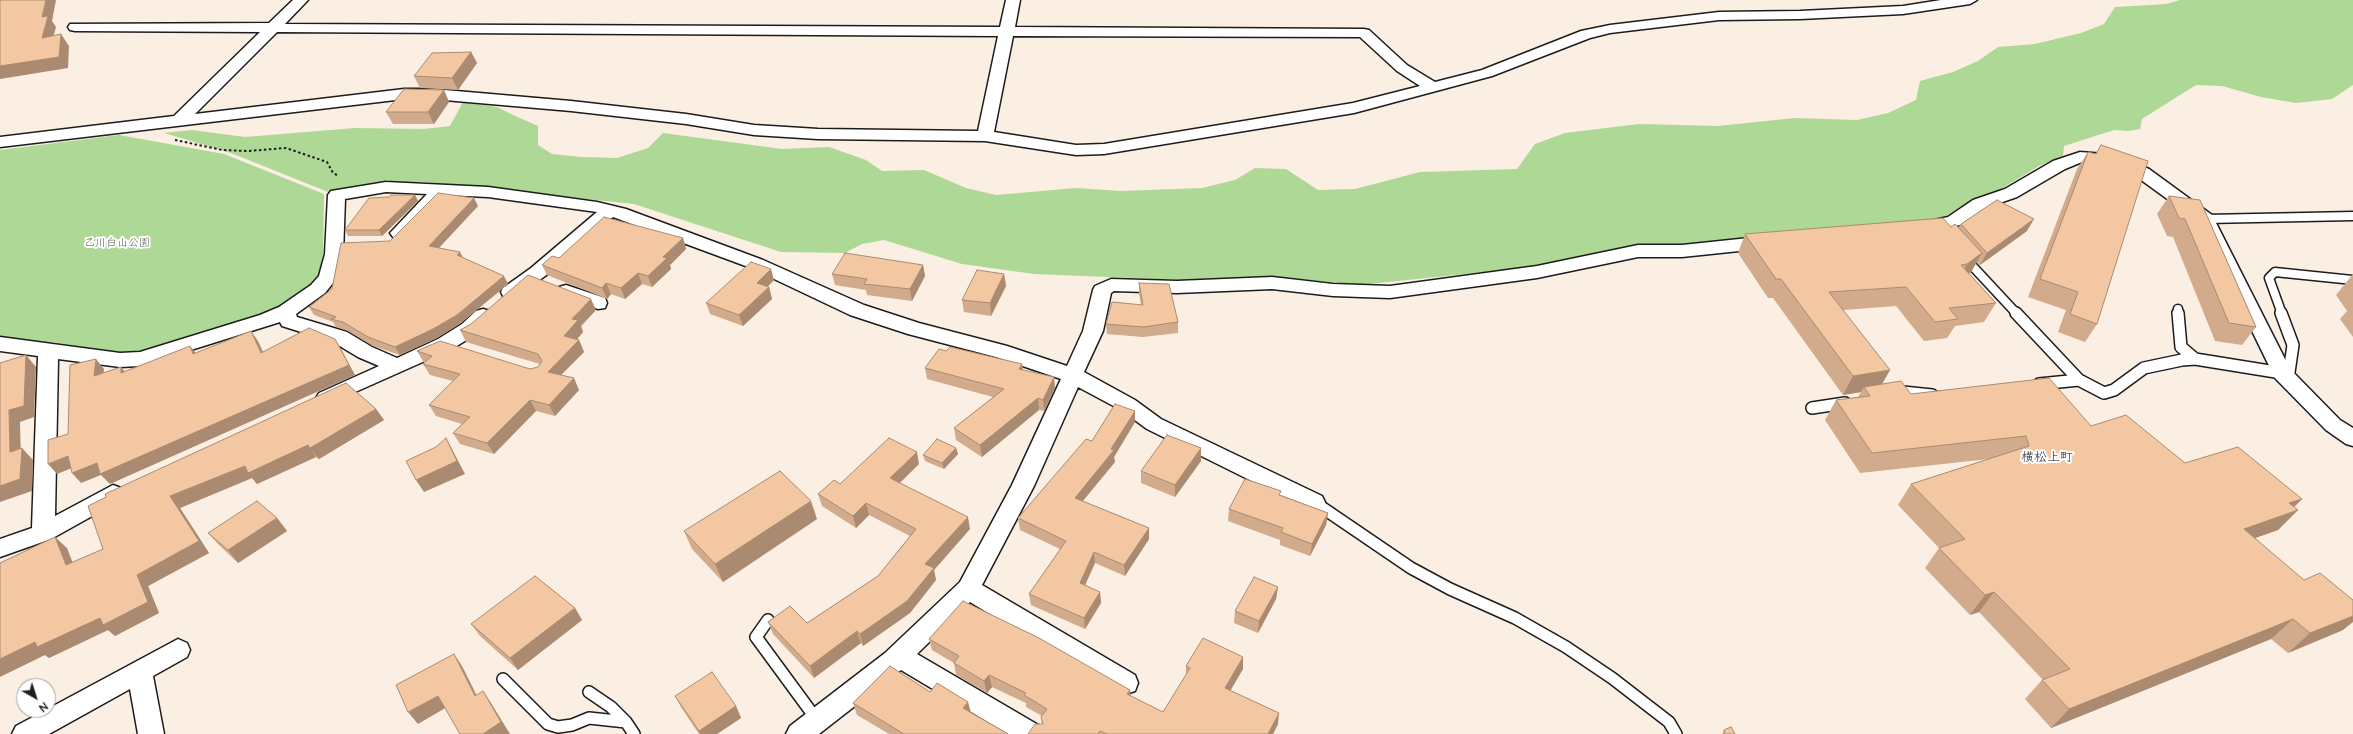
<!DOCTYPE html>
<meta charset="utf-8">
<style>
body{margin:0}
#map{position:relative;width:2353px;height:734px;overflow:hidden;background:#fbeee3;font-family:"Architects Daughter",sans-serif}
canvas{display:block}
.north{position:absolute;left:16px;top:678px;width:40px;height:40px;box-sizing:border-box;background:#fff;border:1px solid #a4a4a4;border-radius:50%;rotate:141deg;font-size:11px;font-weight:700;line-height:16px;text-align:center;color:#1c1c1c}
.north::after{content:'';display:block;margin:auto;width:14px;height:18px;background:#1c1c1c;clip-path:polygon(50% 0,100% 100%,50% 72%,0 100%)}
</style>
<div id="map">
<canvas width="2353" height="734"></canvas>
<div class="north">N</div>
</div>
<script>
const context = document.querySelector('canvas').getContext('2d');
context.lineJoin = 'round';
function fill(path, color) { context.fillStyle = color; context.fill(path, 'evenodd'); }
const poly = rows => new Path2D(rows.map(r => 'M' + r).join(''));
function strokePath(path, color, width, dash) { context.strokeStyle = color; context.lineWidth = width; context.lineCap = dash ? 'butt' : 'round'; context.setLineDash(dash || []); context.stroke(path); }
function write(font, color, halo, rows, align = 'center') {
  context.font = font + ' "Architects Daughter","Klee One",sans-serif'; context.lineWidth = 4; context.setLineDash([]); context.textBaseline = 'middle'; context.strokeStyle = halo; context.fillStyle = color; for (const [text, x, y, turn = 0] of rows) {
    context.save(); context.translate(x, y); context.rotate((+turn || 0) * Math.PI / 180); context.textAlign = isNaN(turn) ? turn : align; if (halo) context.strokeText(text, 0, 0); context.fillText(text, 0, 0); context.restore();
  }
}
fill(poly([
 [2180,0,2353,0,2353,85,2332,99,2296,103,2261,97,2222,86,2196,85,2142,119,2140,129,2128,131,2114,130,2064,146,2063,156,2039,166,2001,189,1973,199,1946,216,1916,222,1845,226,1684,244,1635,246,1524,268,1359,285,1273,276,1182,280,1034,274,962,264,884,240,862,244,845,253,781,252,634,204,423,182,352,186,328,192,231,153,164,133,192,130,245,137,355,128,424,129,450,126,463,102,497,107,513,115,538,126,538,145,552,154,581,157,617,158,648,148,663,133,782,149,829,147,866,160,882,171,924,170,966,188,996,195,1076,188,1121,191,1202,188,1235,180,1255,168,1286,169,1318,190,1355,189,1420,172,1517,169,1535,144,1565,133,1639,124,1718,126,1795,118,1857,120,1888,113,1916,100,1920,81,1953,72,1978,61,1998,47,2035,44,2081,33,2104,24,2115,7,2166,4],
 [119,135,224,154,324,194,323,254,318,278,310,287,271,313,141,353,124,354,53,342,27,343,0,338,0,150]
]), '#aed895');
const serviceFar1 = poly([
 [2206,219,2353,216],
 [1964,257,2017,314],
 [2178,309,2178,314],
 [2282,314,2269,278,2275,272,2353,280]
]);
const service = poly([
 [2016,313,2079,380,2104,393,2114,390,2144,368,2182,360,2195,359,2282,373],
 [2178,313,2181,347,2195,359],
 [2281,313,2293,345,2288,379],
 [2039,384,2079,380],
 [1896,394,1903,392,1932,395],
 [1812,408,1845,403],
 [1314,502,1411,568,1450,589,1515,618,1566,647,1612,678,1669,722,1676,734],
 [768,620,756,637,817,720],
 [503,679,548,724,558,727,572,725,589,718,626,722],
 [589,692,611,707,626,722,634,734]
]);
const minor = poly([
 [293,0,308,0,285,24,1000,27,1006,0,1020,0,1015,27,1364,29,1369,30,1407,65,1435,82,1482,70,1581,31,1610,25,1719,12,1800,11,1903,6,1941,0,1977,0,1970,4,1903,14,1800,19,1719,20,1610,33,1590,38,1492,76,1354,113,1104,154,1076,155,985,141,818,139,754,135,686,124,571,111,433,99,404,99,0,147,0,137,174,116,260,32,75,31,70,30,68,27,70,24,269,23,293,0],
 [277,32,998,36,978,131,818,129,754,125,686,114,571,101,433,89,404,89,195,114,277,32],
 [1013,36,1360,37,1397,71,1420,86,1353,103,1104,144,1076,145,994,132,1013,36],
 [2080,152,2116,155,2149,169,2212,215,2290,369,2340,420,2353,428,2353,446,2346,444,2326,430,2275,378,2199,222,2137,177,2107,164,2082,162,2065,169,2017,197,1985,208,1960,225,1922,234,1916,232,1913,228,1916,224,1948,217,1973,200,2005,189,2053,161,2080,152],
 [386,182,488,187,597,202,626,209,763,260,864,305,919,323,1007,346,1067,366,1083,331,1093,290,1095,286,1111,279,1177,281,1272,277,1333,284,1390,286,1537,266,1638,245,1682,245,1768,236,1774,238,1777,242,1774,246,1768,248,1682,257,1638,257,1537,278,1390,298,1333,296,1272,289,1177,293,1114,291,1111,293,1103,331,1084,372,1135,400,1161,419,1322,496,1325,502,1322,508,1314,511,1306,508,1147,429,1121,410,1078,387,1034,486,982,585,1135,675,1138,683,1135,691,1126,694,1117,691,970,602,917,654,1040,726,1044,734,1008,734,901,670,819,734,786,734,790,726,885,653,960,582,1012,485,1061,379,996,357,908,334,850,315,751,268,613,217,545,276,517,296,510,298,503,296,501,292,503,288,531,268,597,212,488,197,446,195,405,237,399,239,393,237,390,233,427,194,386,192,345,199,343,254,337,278,325,293,296,314,297,317,347,332,372,347,397,358,438,339,462,324,476,311,483,309,490,311,493,316,476,334,452,349,326,405,319,403,316,398,319,393,379,366,358,357,333,342,282,326,280,322,140,366,120,367,58,359,55,516,113,485,121,488,124,494,121,500,51,539,0,557,0,539,32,528,38,356,0,351,0,337,120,353,140,352,260,315,279,307,311,285,319,276,325,254,328,195,331,191,386,182],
 [566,285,605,298,607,303,605,308,598,309,559,295,557,291,559,287,566,285],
 [178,639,187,643,190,650,187,657,153,676,164,734,138,734,130,689,49,734,12,734,16,726,178,639]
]);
strokePath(serviceFar1, '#1c1c1c', 11);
strokePath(service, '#1c1c1c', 14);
strokePath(minor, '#1c1c1c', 3);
strokePath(poly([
 [175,140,222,150,248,151,286,148,327,162,333,173,339,176]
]), '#1c1c1c', 2, [2.5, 2.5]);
strokePath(serviceFar1, '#fff', 8);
strokePath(service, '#fff', 11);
fill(minor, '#fff');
fill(poly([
 [471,52,477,63,458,90,420,88,414,76],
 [444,90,449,102,434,124,393,124,386,112],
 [2088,152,2097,324,2085,342,2058,332,2066,310,2028,297,2077,169],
 [415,195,418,201,382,236,348,236,345,230,389,197],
 [2169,196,2200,200,2256,327,2242,345,2215,341,2173,237,2167,236,2157,214],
 [478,206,439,248,460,252,463,258,508,284,461,323,437,338,400,355,373,346,348,331,336,327,333,322,314,315,309,307,332,289,390,241],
 [1961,224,2027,231,1980,265,1977,262,1971,272,1969,273,1996,303,1984,322,1955,326,1947,338,1924,341,1896,306,1843,310,1890,370,1882,384,1911,394,2091,426,2185,463,2302,499,2294,507,2298,510,2278,530,2255,538,2343,630,2288,653,2271,639,2051,728,2025,699,2042,680,2043,680,1979,612,1970,615,1925,568,1939,548,1898,505,1911,484,1989,459,1860,473,1825,420,1836,400,1858,397,1861,392,1843,395,1773,298,1768,298,1738,253,1745,234,1951,227,1958,228],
 [683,238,686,249,670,265,671,269,652,287,642,284,625,299,611,294,607,299,547,275,542,265,559,258],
 [923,265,925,276,912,301,867,295,866,290,835,285,832,274],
 [1004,274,1006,286,991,316,964,312,962,300],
 [2353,274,2353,337,2340,319,2347,311,2336,295],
 [774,280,767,287,769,287,772,299,743,326,710,314,706,303],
 [1139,283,1178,322,1178,333,1143,337,1107,334,1106,324,1141,305,1139,293],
 [596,310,581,326,583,332,576,340,579,340,584,352,561,375,579,390,555,416,536,411,494,454,460,444,453,433,462,424,436,416,429,405,453,381,430,375,423,364,424,363,417,351,530,369,538,367,540,364,466,342,460,330],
 [946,351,1022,364,1023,370,1055,388,1044,411,1039,410,982,457,956,440,954,428,993,397,927,379,925,368],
 [376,409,384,420,319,459,316,457,257,484,252,478,180,508,209,553,148,586,159,613,115,636,108,630,49,658,45,655,67,548,72,563,103,549,88,506],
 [1135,411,1135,422,1114,457,1115,462,1083,501,1149,528,1149,539,1125,576,1095,563,1085,585,1100,592,1101,603,1085,629,1031,605,1029,594,1060,549,1020,530,1018,518,1092,441],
 [956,448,958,454,944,469,925,461,923,455],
 [1201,461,1175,497,1141,483,1141,471],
 [919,464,900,483,970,529,934,570,936,580,910,613,863,646,861,643,814,678,773,634,768,622,807,623,878,576,910,536,869,515,856,528,822,506,818,494,840,484],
 [1281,495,1328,513,1326,525,1310,556,1280,545,1280,540,1228,521,1229,509],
 [277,518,287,531,238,563,219,545,208,533],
 [817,519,723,582,692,549,684,531],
 [1278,587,1276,599,1258,633,1234,623,1235,611],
 [575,608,582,620,518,670,480,636,471,624],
 [929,639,1130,690,1130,696,1163,712,1186,676,1186,666,1243,669,1230,690,1278,724,1273,734,1028,734,1042,724,1041,717,1042,716,1026,707,1026,703,992,687,987,693,956,675,954,663,932,650],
 [930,692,968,702,970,713,1008,734,889,734,857,715,853,703],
 [675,696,736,706,741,718,717,734,699,734,681,707],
 [1724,730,1735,734,1722,734]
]), '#d1ab8b');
fill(poly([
 [46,0,56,0,52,21,56,27,50,49,42,38,42,17],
 [61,34,69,46,68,68,0,79,0,66],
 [471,52,477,63,458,90,452,78],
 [444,90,449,102,434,124,428,112],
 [415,195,418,201,382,236,379,230],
 [474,198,478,206,433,254,429,246],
 [2034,219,2027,231,1980,265,1987,253],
 [683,238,686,249,670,265,671,269,652,287,648,276,663,257],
 [460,252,464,260,457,255],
 [1982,253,1971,272,1956,283,1967,264],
 [923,265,925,276,912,301,910,289],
 [771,269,774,280,760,294,757,283],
 [638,273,642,284,625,299,621,288],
 [1004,274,1006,286,991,316,990,303],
 [504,276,508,284,461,323,437,338,400,355,395,347],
 [606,283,611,294,607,299,602,288],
 [769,287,772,299,743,326,739,315],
 [591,299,596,310,581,326,583,332,570,348,564,336,572,319],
 [251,331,258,341,268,363,261,353],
 [335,339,341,349,355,375,110,484,101,475,81,483,72,473],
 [579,340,584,352,553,383,548,372],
 [190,346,198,356,193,354],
 [26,355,36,367,34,417,20,422,21,464,10,452,9,410],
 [96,359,104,369,102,386,94,376],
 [1022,364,1024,376,1019,369],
 [121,367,129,377,121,373],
 [1890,370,1879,389,1864,387,1861,392,1843,395,1853,376],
 [1054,377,1055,388,1044,411,1043,400],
 [574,378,579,390,555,416,549,405],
 [1038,398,1039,410,982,457,980,445],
 [530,400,536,411,494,454,487,443],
 [376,409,384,420,319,459,310,448],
 [1135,411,1135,422,1114,457,1115,462,1076,509,1075,498,1111,449],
 [446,438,453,451,465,474,424,492,416,480],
 [308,445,316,457,257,484,252,478,180,508,209,553,148,586,159,613,115,636,108,630,49,658,45,655,0,677,0,659,137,575,170,496,245,466],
 [22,448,33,460,32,491,0,502,0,486],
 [956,448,958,454,944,469,942,463],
 [1201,448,1201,461,1175,497,1175,485],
 [917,452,919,464,892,490,890,478],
 [68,456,77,466,57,474,48,464],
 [2302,499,2287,514,2298,510,2278,530,2224,549,2244,529,2289,503],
 [811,501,817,519,723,582,715,564],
 [866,503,869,515,856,528,853,516],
 [1328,513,1326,525,1310,556,1312,544],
 [968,517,970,529,934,570,936,580,910,613,863,646,860,634,925,564],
 [277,518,287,531,238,563,228,550],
 [1149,528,1149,539,1125,576,1124,565],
 [55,537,67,548,78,576,66,565],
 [1094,552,1095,563,1081,594,1080,583],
 [1278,587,1276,599,1258,633,1259,621],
 [1100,592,1101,603,1085,629,1084,618],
 [1994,592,1979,612,1970,615,1985,595],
 [575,608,582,620,518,670,510,658],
 [2353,616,2353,622,2343,630,2288,653,2310,633],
 [2293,619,2271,639,2051,728,2069,709],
 [857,631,861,643,814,678,810,666],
 [454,654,462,666,483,708,475,696],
 [1243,657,1243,669,1225,700,1225,688],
 [989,675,992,687,987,693,984,681],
 [1130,690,1131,702,1127,694],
 [483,691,491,703,510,734,483,734],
 [438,696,447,707,418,724,408,712],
 [968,702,971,713,963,708],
 [736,706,741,718,717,734,700,734,699,731],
 [1279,713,1278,724,1273,734,1268,734]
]), '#aa8b71');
const building = poly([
 [0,0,46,0,42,17,48,16,42,38,61,34,59,57,0,66,0,0],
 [471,52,452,78,414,76,432,53,471,52],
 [404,89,444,90,428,112,386,112,404,89],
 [2101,145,2148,161,2097,324,2070,314,2078,292,2040,279,2088,152,2096,154,2101,145],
 [438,193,474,198,429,246,460,252,457,255,504,276,457,315,433,329,395,347,368,337,343,322,331,319,336,317,309,307,332,289,341,243,390,241,438,193],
 [391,195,415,195,379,230,345,230,369,198,389,197,391,195],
 [2169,196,2200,200,2256,327,2229,323,2185,219,2179,218,2169,196],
 [1997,200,2034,219,1987,253,1961,224,1997,200],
 [604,217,683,238,663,257,667,258,648,276,638,273,621,288,606,283,602,288,542,265,552,256,559,258,604,217],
 [1943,218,1951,227,1955,224,1982,253,1967,264,1961,265,1996,303,1949,308,1958,319,1935,322,1906,287,1829,292,1890,370,1853,376,1781,279,1776,279,1745,234,1943,218],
 [845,253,923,265,910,289,864,284,867,279,832,274,845,253],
 [751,262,771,269,757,283,769,287,739,315,706,303,751,262],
 [977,270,1004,274,990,303,962,300,977,270],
 [528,275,591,299,572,319,578,320,564,336,579,340,548,372,574,378,549,405,530,400,487,443,453,433,470,417,429,405,460,374,423,364,432,356,417,351,440,341,530,369,538,367,542,361,538,354,460,330,471,324,528,275],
 [1139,283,1169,284,1178,322,1143,327,1106,324,1112,302,1143,305,1139,283],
 [309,328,335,339,349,365,100,474,97,463,72,473,68,456,48,464,48,440,68,434,70,365,96,359,94,376,121,367,121,373,190,346,193,354,251,331,261,353,309,328],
 [950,347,1022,364,1019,369,1054,377,1043,400,1038,398,980,445,954,428,1004,389,925,368,939,349,946,351,950,347],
 [26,355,24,406,9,410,10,452,22,448,20,479,0,486,0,363,26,355],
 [2049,378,2091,426,2126,415,2185,463,2238,447,2302,499,2289,503,2298,510,2244,529,2304,580,2320,573,2353,600,2353,616,2310,633,2293,619,2069,709,2042,680,2070,669,1994,592,1985,595,1939,548,1965,539,1911,484,2029,446,2026,436,1872,453,1836,400,1870,396,1864,387,1901,381,1911,394,2049,378],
 [346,383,376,409,310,448,308,445,248,473,245,466,170,496,199,541,137,575,148,602,103,625,100,618,37,647,35,642,0,659,0,563,55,537,66,565,103,549,88,506,106,497,105,494,346,383],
 [1115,404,1135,411,1111,449,1114,450,1075,498,1149,528,1124,565,1094,552,1080,583,1100,592,1084,618,1029,594,1066,541,1018,518,1086,439,1092,441,1115,404],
 [1167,435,1201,448,1175,485,1141,471,1167,435],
 [446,438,457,461,416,480,406,461,436,447,446,438],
 [889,438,917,452,890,478,968,517,925,564,934,568,907,601,860,634,857,631,810,666,768,622,790,606,807,623,878,576,916,529,866,503,853,516,818,494,834,480,840,484,889,438],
 [937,439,956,448,942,463,923,455,937,439],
 [780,471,811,501,715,564,684,531,780,471],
 [1245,479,1281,491,1279,495,1328,513,1312,544,1281,532,1283,528,1229,509,1245,479],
 [257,501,277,518,228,550,208,533,257,501],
 [535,576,575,608,510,658,471,624,535,576],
 [1254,577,1278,587,1259,621,1235,611,1254,577],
 [963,601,1039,638,1130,690,1127,694,1163,712,1190,668,1186,666,1203,638,1243,657,1225,688,1279,713,1268,734,1107,734,1100,731,1098,734,1028,734,1035,724,1043,724,1041,717,1047,709,1024,695,1026,693,989,675,984,681,954,663,959,656,929,639,963,601],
 [454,654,475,696,483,691,501,722,483,734,460,734,438,696,408,712,396,685,454,654],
 [890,666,930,692,937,683,968,702,963,708,1008,734,904,734,853,703,890,666],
 [712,672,736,706,699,731,675,696,712,672],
 [1731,727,1735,734,1725,734,1724,730,1731,727]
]);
fill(building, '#f3c7a2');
strokePath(building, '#aa8b71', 1);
write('11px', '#4f5e46', '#fff', [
 ["乙川白山公園",117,244]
]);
write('13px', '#1c1c1c', '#fff', [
 ["横松上町",2047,458]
]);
</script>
